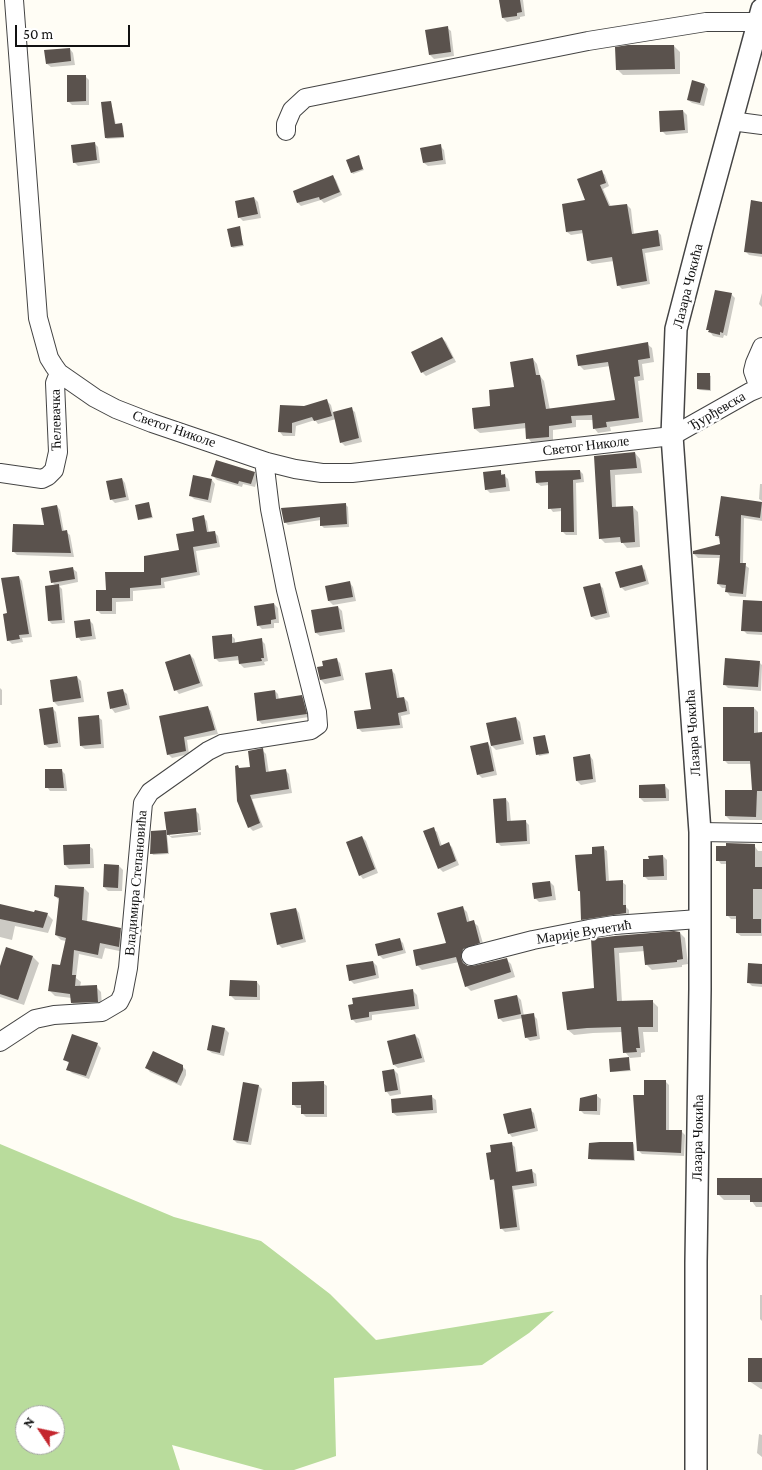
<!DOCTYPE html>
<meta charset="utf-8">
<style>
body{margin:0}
#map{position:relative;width:762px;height:1470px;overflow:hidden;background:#fffdf5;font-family:"Crimson Pro",serif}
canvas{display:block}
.north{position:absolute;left:15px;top:1405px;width:50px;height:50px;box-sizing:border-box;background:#fff;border:1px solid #a0a0a0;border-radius:50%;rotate:304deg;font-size:14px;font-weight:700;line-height:20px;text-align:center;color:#111}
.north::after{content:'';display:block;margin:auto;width:18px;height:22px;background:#c4262e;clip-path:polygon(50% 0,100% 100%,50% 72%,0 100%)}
.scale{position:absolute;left:15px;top:25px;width:115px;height:22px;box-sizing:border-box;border:2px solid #111;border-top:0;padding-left:6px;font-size:15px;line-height:18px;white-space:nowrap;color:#111;-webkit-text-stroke:4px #fff;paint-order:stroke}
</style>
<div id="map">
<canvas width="762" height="1470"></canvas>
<div class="north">N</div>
<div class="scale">50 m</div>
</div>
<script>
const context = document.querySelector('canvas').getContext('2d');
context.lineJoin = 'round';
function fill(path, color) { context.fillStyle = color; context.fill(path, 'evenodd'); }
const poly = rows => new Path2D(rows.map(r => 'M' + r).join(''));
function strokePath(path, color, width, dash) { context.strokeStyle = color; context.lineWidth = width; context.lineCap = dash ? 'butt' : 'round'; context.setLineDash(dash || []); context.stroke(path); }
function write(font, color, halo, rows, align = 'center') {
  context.font = font + ' "Crimson Pro",serif'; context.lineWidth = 5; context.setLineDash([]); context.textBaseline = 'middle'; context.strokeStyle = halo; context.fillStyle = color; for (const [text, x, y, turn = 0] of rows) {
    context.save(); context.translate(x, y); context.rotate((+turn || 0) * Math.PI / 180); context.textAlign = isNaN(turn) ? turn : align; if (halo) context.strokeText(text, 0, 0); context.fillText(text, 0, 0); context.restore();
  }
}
fill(poly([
 [0,1144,174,1217,261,1241,330,1294,376,1340,554,1311,529,1333,482,1365,334,1378,336,1456,294,1470,264,1470,172,1445,180,1470,0,1470],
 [25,1415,55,1415,55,1445,25,1445]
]), '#b9dc9c');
fill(poly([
 [499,0,523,0,525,16,520,17,520,19,507,22,503,18],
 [447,28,451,31,454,56,434,59,430,55,427,31],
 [674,46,680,52,680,74,623,75,617,69],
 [70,49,73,53,75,65,51,67,47,64],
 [85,76,89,80,89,105,72,105,68,101],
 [705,85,708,89,704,106,692,103,688,100],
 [111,102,116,125,122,125,123,126,124,138,107,139,106,138],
 [683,111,687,115,688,133,666,135,662,131],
 [94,143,98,147,100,163,78,166,74,162],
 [440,146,444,150,446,164,428,166,424,163],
 [358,157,364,170,353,174,352,172],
 [601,171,605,175,609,186,603,189,611,207,627,205,631,209,634,235,657,231,661,235,663,250,645,253,650,284,622,289,618,285,614,261,592,264,588,261,584,233,571,235,567,232,587,201],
 [333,177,336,180,342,195,324,203,321,200,301,206,298,203],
 [254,198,258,202,261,218,243,221,239,217],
 [762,203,762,257,749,255,745,251],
 [239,228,244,246,233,248,232,247],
 [762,293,762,307,759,304],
 [731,294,735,298,727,336,724,335,723,338,713,336,708,329],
 [442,338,446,342,456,362,426,376,423,373,413,353],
 [647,344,652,348,654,362,642,364,644,380,638,381,643,422,610,427,611,431,598,433,594,428,593,420,576,420,576,427,553,430,553,441,532,443,528,438,527,428,480,433,475,429,492,407,516,388,533,359,537,364,540,376,544,381,550,410,616,401,610,366,584,370,579,365],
 [709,375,711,376,711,391,700,390,698,389],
 [327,401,331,405,333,413,351,409,355,412,362,442,345,446,341,442,336,419,318,424,315,420,296,426,295,436,283,436,280,432,304,408],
 [635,453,640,459,642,473,615,475,616,508,633,507,638,512,640,547,627,548,622,542,605,543,600,538,595,457],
 [580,471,583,474,584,482,576,483,577,535,566,535,563,532,562,511,553,512,550,508,549,485,541,486,537,483],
 [500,472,508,479,510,491,490,493,486,489],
 [254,473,258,476,255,487,243,484,242,487,217,480,213,476],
 [122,479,125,483,129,500,115,503,112,500],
 [212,480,215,484,211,503,194,499,190,495],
 [760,484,762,484,762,501,759,499],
 [722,497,762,503,762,521,744,518,743,564,749,568,746,597,730,596,727,592,727,588,722,588,718,584,721,558,698,558,694,554,721,545,720,539,716,536],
 [149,504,153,518,141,520,139,519],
 [345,504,348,507,349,527,324,528,321,525,321,520,288,525,285,522],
 [57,506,60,510,64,532,66,532,70,535,74,557,17,555,13,551,45,527],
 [203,517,207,521,209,533,214,532,218,536,220,547,196,551,200,575,164,582,165,588,133,591,133,601,116,602,116,614,101,614,98,611,107,591,145,573,180,551,196,532],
 [641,566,645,570,649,584,625,591,621,587],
 [73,569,77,572,78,582,59,586,62,589,65,623,52,624,49,621,56,586,53,583],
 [19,577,22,581,32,637,22,638,23,642,12,644,8,640,8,614],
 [350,583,353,587,356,601,333,605,329,601,327,587],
 [599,585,603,588,610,617,596,620,592,617],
 [762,602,762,635,747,634,743,630],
 [274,604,278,608,279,623,274,623,274,628,262,629,258,625],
 [338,607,342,611,345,632,320,636,316,633],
 [90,621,93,624,96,639,81,641,78,637],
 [231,635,235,639,235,644,261,640,265,644,268,661,264,662,265,665,244,668,240,664,240,660,219,662,215,658],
 [190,655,194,659,203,686,179,694,176,690],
 [336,659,340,663,344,680,325,684,321,680,318,668,325,667],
 [759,662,762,665,761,691,728,688,724,684],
 [391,670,395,674,400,699,404,698,408,702,410,714,401,716,403,728,362,732,358,728,373,710],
 [77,677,81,681,84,702,58,706,54,702],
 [0,688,2,690,2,705,0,705],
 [123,691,127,694,130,709,115,713,112,709,108,693],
 [275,691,278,694,279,700,301,697,305,700,309,717,262,724,259,721,255,694],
 [207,707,211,711,218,734,187,740,189,754,172,758,168,754],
 [52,708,56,712,61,747,49,748,45,745],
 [754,708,758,712,758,733,762,733,762,820,730,820,726,816,753,792,752,764,728,764,724,760],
 [98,717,102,720,104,748,85,749,81,746],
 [516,718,520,722,524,744,496,750,492,746,488,724],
 [544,736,549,754,539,756,534,738],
 [487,743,491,747,497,775,482,778,478,774],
 [262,750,266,754,269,773,285,770,289,774,292,793,252,799,263,827,253,831,249,827,238,766,240,769,252,768],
 [590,756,593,760,596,782,581,785,577,781],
 [61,770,65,774,67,791,50,791,47,787],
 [665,786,669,790,669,801,644,802,640,798],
 [506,799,509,803,511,822,525,821,529,825,530,844,501,846,497,842],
 [195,810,199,814,201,830,170,834,170,836,201,832,201,835,172,838,167,834,169,854,153,855,152,853,166,832,168,834],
 [433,829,437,832,442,846,448,844,452,847,459,865,443,872,439,868],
 [362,837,366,841,378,873,363,879,360,875],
 [754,845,758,851,762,851,762,936,741,936,737,933,737,919,731,919,727,915,728,864,721,864,718,860],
 [89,846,93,849,94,868,69,869,65,865],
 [603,848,607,851,609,882,622,882,626,885,626,907,629,910,629,917,585,923,582,919,581,893,579,891,594,855],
 [663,856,667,860,667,880,648,880,644,876],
 [119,866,123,870,122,891,108,891,104,887],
 [550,882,554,886,556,900,539,902,535,898],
 [84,888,89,893,87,922,120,930,125,935,124,952,105,948,102,959,79,954,76,978,81,982,80,987,96,987,101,992,102,1006,77,1008,72,1003,72,998,55,996,50,991,61,966,66,941,61,940,56,935,60,901,55,896],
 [0,905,35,914,47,914,53,920,48,933,15,926,12,940,0,937],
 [462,907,467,912,470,923,473,922,478,926,484,947,468,953,465,964,466,967,506,959,511,964,515,977,471,991,466,986,459,962,422,970,417,965,447,943],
 [296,909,299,913,306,942,282,948,278,944],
 [680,933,685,938,688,964,682,965,682,967,652,970,647,965,645,951,619,953,622,1002,652,1001,658,1007,658,1032,643,1032,645,1052,641,1053,641,1057,630,1058,625,1052,623,1032,593,1033,574,1035,568,1030,564,993,595,989,592,941],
 [399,939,403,943,406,953,383,959,379,955],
 [33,957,39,963,24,1005,0,997,0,970],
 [373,962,377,966,379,978,354,984,350,980],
 [762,966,762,987,752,986,748,982],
 [257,982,260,986,260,1000,235,1000,231,996],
 [413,991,417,995,419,1009,372,1015,372,1020,356,1023,352,1019],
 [517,996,521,1000,524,1016,533,1015,537,1019,540,1039,530,1041,526,1037,523,1018,503,1022,499,1018],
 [213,1027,225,1029,229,1033,224,1056,212,1053,208,1050],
 [415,1035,419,1039,425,1062,398,1068,394,1065],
 [97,1044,101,1048,89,1079,72,1073,68,1069,70,1064,64,1059],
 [628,1058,631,1071,613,1072,611,1071],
 [182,1066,186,1070,186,1075,181,1086,150,1072,147,1068],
 [394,1070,398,1074,401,1094,390,1096,387,1092,383,1072],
 [666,1082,669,1085,669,1131,681,1131,685,1135,684,1156,642,1154,639,1151,645,1096],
 [244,1083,259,1086,262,1089,251,1145,237,1143,234,1140],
 [323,1083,327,1086,327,1117,306,1117,302,1113,302,1108,297,1108,293,1104],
 [597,1096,601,1099,600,1115,584,1114,580,1110,581,1099],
 [432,1097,436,1100,437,1113,397,1116,393,1113],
 [530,1110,534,1113,538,1131,512,1137,509,1133],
 [633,1143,634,1145,635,1161,591,1160,590,1158],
 [511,1144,515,1147,518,1173,532,1171,536,1174,537,1186,514,1190,520,1230,505,1232,501,1228,496,1182,491,1179],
 [762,1179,762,1207,756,1207,751,1200,724,1200,718,1194],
 [760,1295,762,1295,762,1321,760,1319],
 [762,1359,762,1389,761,1389,749,1381],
 [759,1434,762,1435,762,1457,757,1453]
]), '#0003');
fill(poly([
 [499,0,520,0,522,12,517,13,517,16,502,18],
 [448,26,451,52,429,55,425,30],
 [628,45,674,45,675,69,616,70,615,47],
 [70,48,71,61,46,64,44,50],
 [67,75,86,75,86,101,67,102],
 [692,80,705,84,700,103,687,100],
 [111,101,115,124,122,123,124,137,105,138,101,102],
 [683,110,685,130,660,132,659,111],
 [95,142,97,160,73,163,71,145],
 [441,144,443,160,423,163,420,148],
 [359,155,363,169,351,173,346,160],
 [602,170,606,183,600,185,609,206,627,204,632,234,658,230,660,246,642,249,647,281,617,286,612,257,587,261,582,230,566,232,562,204,585,200,577,179],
 [333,175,340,192,320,200,319,197,297,203,293,191],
 [254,197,258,214,238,218,235,201],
 [751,200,762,202,762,254,744,252],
 [240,226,243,245,231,247,227,229],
 [715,290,732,293,723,333,720,332,720,335,708,332,709,330,706,330],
 [442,337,453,358,421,373,411,352],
 [648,342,650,358,638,360,640,376,634,377,639,418,606,422,607,427,593,429,592,415,571,416,572,423,549,426,549,437,526,439,525,423,474,429,472,408,490,406,489,390,514,387,510,362,533,358,536,375,540,375,546,409,615,400,608,362,578,366,576,355],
 [697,373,710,373,710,390,697,389],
 [327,399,332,416,314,421,312,417,292,423,292,433,278,432,280,405,304,406],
 [352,407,359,438,340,443,333,412],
 [635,452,637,468,610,470,612,507,633,506,635,542,621,543,620,537,599,539,594,456],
 [216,460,255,472,251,484,239,481,238,484,211,476],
 [501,470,501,475,505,474,506,487,485,490,483,472],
 [580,470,581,479,573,480,574,532,561,532,561,508,548,509,548,482,536,483,535,471],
 [193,475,212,479,208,500,189,496],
 [122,478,126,497,110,500,106,481],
 [721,496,762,502,760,518,741,515,740,563,746,563,743,594,725,592,726,585,717,584,720,555,693,554,693,551,720,544,719,536,715,536],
 [149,502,152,517,138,520,135,505],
 [346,503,347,524,320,526,320,517,284,523,281,508],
 [57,505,62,531,67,530,71,553,12,552,13,524,44,525,41,508],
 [204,515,207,532,215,531,217,543,193,547,197,572,161,578,161,585,130,588,130,598,112,598,112,611,96,611,96,590,106,590,105,572,144,572,144,556,179,550,176,534,194,531,192,518],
 [642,565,646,581,620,588,615,572],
 [73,567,75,579,51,583,49,571],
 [19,576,29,634,19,635,20,639,7,641,3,614,7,613,1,578],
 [350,581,353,597,328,601,325,586],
 [600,583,607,613,591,617,583,587],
 [59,584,62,620,48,621,45,586],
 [743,600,762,601,762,632,741,631],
 [274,603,276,619,271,620,271,624,257,626,254,606],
 [338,606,342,629,315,633,311,610],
 [90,619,92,636,76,638,74,621],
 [232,634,232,643,262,638,264,658,261,658,262,661,239,664,238,656,214,659,212,636],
 [190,654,200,683,174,691,165,662],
 [337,658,341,676,320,680,317,667,323,666,322,661],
 [725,658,760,661,758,687,723,685],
 [392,669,397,698,404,697,407,711,398,713,400,725,357,729,354,711,371,709,365,673],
 [77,676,81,698,53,702,50,680],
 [123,689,127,705,110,709,107,692],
 [275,690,276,699,302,695,307,714,257,721,254,693],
 [208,706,215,730,184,737,186,751,167,755,159,716],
 [53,707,58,743,44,745,39,709],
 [723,707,754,707,754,733,762,732,762,791,757,791,756,817,725,816,725,790,752,790,750,761,723,761],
 [99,715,101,744,80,746,78,717],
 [516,717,521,740,491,746,486,723],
 [545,735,549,753,536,755,533,737],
 [488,742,494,771,477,775,470,746],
 [263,748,266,772,286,769,289,789,250,795,260,823,248,828,237,801,235,766,238,765,239,768,250,767,248,751],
 [590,754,593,779,576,781,573,757],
 [45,769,62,769,64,788,45,788],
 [665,784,666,798,639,798,639,785],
 [506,798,507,821,526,820,527,841,496,843,493,799],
 [196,808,198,832,167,835,164,812],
 [434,827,440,846,449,842,456,861,438,869,423,831],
 [166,830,168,853,150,854,151,831],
 [362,836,375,869,359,876,346,842],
 [726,843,755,844,755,867,762,867,762,889,753,889,753,919,761,919,761,933,736,933,736,916,726,916,726,861,716,861,716,846,726,846],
 [90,844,90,864,64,865,63,845],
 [604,846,606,881,623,880,623,905,626,905,626,913,581,920,580,891,578,891,575,855,592,854,592,847],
 [663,855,664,876,643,877,643,859,649,859,648,856],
 [104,864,119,865,118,888,103,887],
 [550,881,552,896,534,899,532,883],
 [55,885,84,887,82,920,121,928,119,947,100,943,98,955,74,950,72,975,76,975,75,986,97,985,98,1002,71,1003,70,994,48,991,52,964,60,965,66,938,55,935,59,898,54,896],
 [0,904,34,912,35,910,48,913,43,928,0,919],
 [463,906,467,922,474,920,480,943,463,949,461,958,463,963,468,966,473,966,507,958,511,972,465,987,456,957,416,966,413,950,446,943,437,913],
 [296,908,303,939,277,945,270,913],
 [674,931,680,932,683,959,677,960,677,962,645,965,643,946,614,948,617,1001,653,1000,653,1027,638,1027,640,1048,636,1048,637,1052,623,1053,621,1027,587,1028,567,1030,562,992,594,988,591,939,615,936],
 [400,938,403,950,378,956,375,944],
 [6,947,33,956,18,1000,0,994,0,966],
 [373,961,376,975,349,981,346,965],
 [748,963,762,964,762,984,747,983],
 [230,980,257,981,257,997,229,996],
 [413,989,415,1006,369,1012,369,1017,351,1020,348,1005,353,1004,352,998],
 [517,995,521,1014,498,1019,494,1000],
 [534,1013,537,1036,525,1038,521,1015],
 [212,1025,225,1028,220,1053,207,1050],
 [72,1034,98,1043,86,1076,66,1070,69,1062,63,1060],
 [415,1034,422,1058,393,1065,387,1041],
 [153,1051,183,1065,183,1070,177,1083,145,1068],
 [629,1057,630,1070,610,1072,609,1059],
 [394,1069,398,1090,385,1092,382,1071],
 [644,1080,666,1080,666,1130,682,1130,681,1153,637,1151,633,1095,644,1095],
 [324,1081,324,1114,301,1114,301,1105,292,1105,292,1082],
 [243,1082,259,1085,248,1142,233,1140],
 [597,1094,597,1111,579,1111,580,1098],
 [432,1095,433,1110,392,1113,391,1099],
 [531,1108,535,1128,508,1134,503,1114],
 [512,1142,516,1172,532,1169,534,1183,512,1186,517,1227,500,1229,494,1179,490,1180,486,1153,491,1152,490,1145],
 [600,1142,633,1142,634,1160,588,1159,589,1143],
 [717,1178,762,1178,762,1202,750,1202,750,1195,717,1195],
 [748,1358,762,1358,762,1382,748,1382]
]), '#5a524d');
const minor = poly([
 [14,0,38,318,49,358,54,366,59,373,95,398,116,409,152,423,267,462,295,469,322,473,352,473,672,436,750,392,762,387],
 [731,121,762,125],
 [286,131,286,124,292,110,305,98,588,41,706,22,758,22],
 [759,388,753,371,755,363,762,347],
 [0,473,42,479,48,476,54,470,58,452,55,383,59,373],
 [700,832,762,833],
 [471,956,533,940,589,929,614,925,699,919],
 [0,1042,35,1019,54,1015,102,1012,119,1002,123,994,128,968,143,803,150,792,208,751,222,744,311,730,318,725,317,712,286,590,270,509,265,468,267,462]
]);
const tertiary = poly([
 [696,1470,696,1262,700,989,700,832,672,436,676,329,702,229,762,9]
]);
strokePath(minor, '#444', 20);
strokePath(tertiary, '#444', 24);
strokePath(minor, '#fff', 18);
strokePath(tertiary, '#fff', 21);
write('14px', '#111', '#fff', [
 ["Лазара Чокића",688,286,-76],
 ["Ђурђевска",717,411,-30],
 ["Ћелевачка",56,420,-91],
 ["Светог Николе",174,429,19],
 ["Светог Николе",586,446,-7],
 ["Лазара Чокића",693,733,-94],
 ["Владимира Степановића",136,883,-85],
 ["Марије Вучетић",584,932,-9],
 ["Лазара Чокића",698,1138,-89]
]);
</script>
